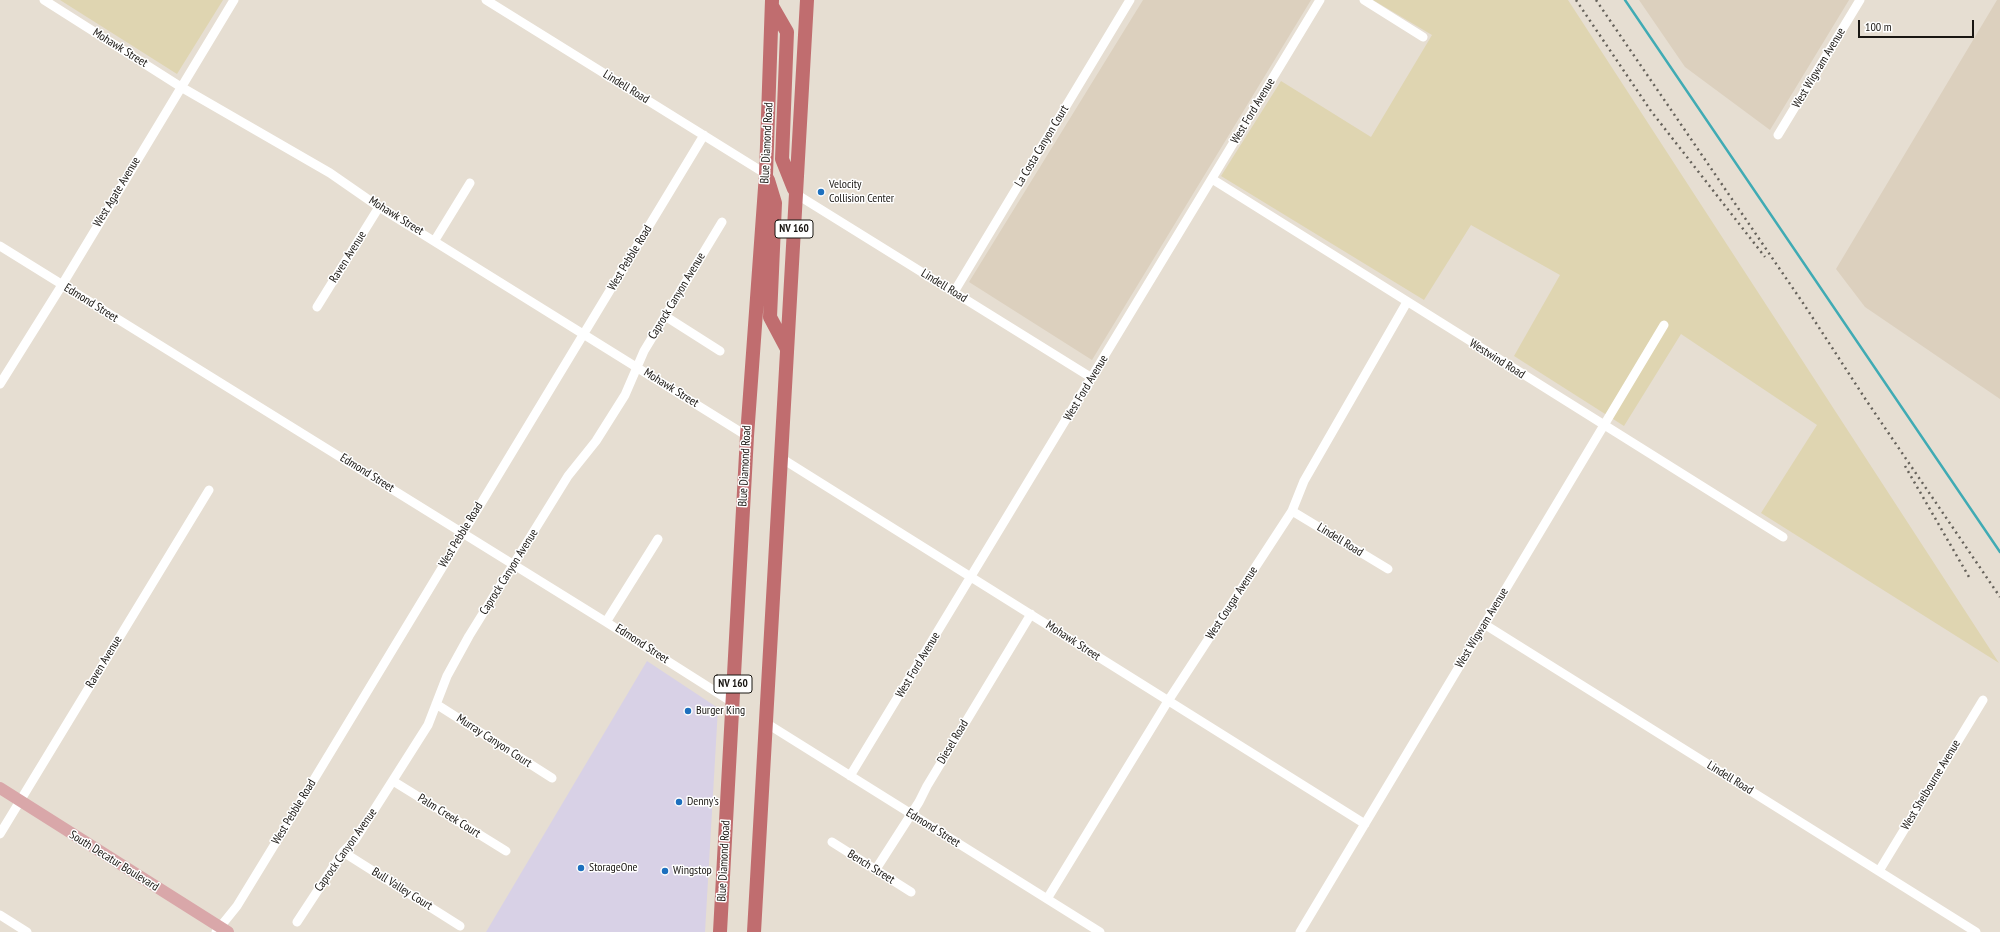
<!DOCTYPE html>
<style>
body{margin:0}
#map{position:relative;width:2000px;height:932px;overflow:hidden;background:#e6ded2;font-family:"PT Sans Narrow",sans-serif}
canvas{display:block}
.scale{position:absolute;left:1858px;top:20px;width:116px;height:18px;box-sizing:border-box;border:2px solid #191612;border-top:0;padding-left:5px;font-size:12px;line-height:14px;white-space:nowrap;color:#191612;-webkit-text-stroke:3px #fff;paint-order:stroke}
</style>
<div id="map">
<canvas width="2000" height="932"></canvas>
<div class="scale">100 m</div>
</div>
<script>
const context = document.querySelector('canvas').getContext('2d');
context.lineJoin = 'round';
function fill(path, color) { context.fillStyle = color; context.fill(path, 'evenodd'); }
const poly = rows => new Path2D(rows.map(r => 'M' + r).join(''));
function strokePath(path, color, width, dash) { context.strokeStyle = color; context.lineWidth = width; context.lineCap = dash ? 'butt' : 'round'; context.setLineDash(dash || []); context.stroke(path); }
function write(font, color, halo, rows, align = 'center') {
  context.font = font + ' "PT Sans Narrow",sans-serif'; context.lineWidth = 3; context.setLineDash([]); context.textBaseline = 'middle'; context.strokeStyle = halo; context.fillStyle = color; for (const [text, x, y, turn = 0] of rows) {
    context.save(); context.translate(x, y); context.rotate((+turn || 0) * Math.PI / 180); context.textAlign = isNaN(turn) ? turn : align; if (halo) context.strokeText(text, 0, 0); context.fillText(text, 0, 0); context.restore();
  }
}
fill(poly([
 [647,661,718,708,705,932,486,932]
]), '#d8d1e6');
fill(poly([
 [1143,0,1311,0,1092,360,969,282],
 [1639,0,1849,0,1770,130,1685,67],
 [1997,0,2000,0,2000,399,1865,307,1836,269]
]), '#dcd0be');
fill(poly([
 [60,0,223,0,177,74],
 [1373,0,1568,0,1999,663,1761,513,1817,425,1681,334,1624,426,1514,356,1560,275,1471,225,1424,300,1221,176,1281,81,1371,137,1432,35]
]), '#dfd5b1');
strokePath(poly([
 [1625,0,2000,552]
]), '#40abb4', 2.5);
strokePath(poly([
 [44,0,181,87,330,173,379,207,747,436],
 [486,0,766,174],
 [1364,0,1423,37],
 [1778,135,1860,0],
 [1212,179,1783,537],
 [796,194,1092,378],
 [435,240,470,183],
 [0,246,606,622,732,702],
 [954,292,1130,0],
 [317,307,379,207],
 [665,316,720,351],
 [0,384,62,285,234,0],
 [781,458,1365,824],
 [1292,511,1388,569],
 [606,622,658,539],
 [1484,624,1976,932],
 [436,704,552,778],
 [766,723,1100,932],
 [850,776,1320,0],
 [393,781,506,851],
 [0,834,209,490],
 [832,842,911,892],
 [343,852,460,926],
 [876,869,919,802,927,786,1031,614],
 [1879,871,1983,700],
 [1047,899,1168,701,1292,511,1304,481,1407,302],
 [0,915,27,932],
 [297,922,343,852,355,840,428,725,447,676,469,636,568,476,596,441,625,395,644,351,722,222],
 [216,932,237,906,281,834,704,135],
 [1300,932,1664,325]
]), '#fff', 9);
strokePath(poly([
 [0,788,228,932]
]), '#d9a7a9', 12);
strokePath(poly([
 [772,6,787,32,782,159,794,189],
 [768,180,775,203,770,317,787,349],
 [720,932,747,436,766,174,772,0],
 [754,932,807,0]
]), '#c06d6f', 14);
strokePath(poly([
 [1576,0,1651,111,1765,257],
 [1596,0,1805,306,1866,400,2000,597],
 [1905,466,1969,577]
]), '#66625b', 2.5, [2, 4]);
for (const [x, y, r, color] of [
 [821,192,4,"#1d70be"],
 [688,711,4,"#1d70be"],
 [679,802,4,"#1d70be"],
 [581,868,4,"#1d70be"],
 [665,871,4,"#1d70be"]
]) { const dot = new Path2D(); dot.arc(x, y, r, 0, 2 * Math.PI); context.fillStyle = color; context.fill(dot); strokePath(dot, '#fff', 1.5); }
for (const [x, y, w] of [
 [794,229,38],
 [733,684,38]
]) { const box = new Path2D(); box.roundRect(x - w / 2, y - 9, w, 18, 3); context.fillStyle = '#fff'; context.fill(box); strokePath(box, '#191612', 1); }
write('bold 11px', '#191612', null, [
 ["NV 160",794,229],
 ["NV 160",733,684]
]);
write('12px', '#191612', '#fff', [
 ["Mohawk Street",120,48,32],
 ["West Wigwam Avenue",1819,68,-59],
 ["Lindell Road",626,87,32],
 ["West Ford Avenue",1253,111,-59],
 ["Blue Diamond Road",767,143,-87],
 ["La Costa Canyon Court",1042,146,-59],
 ["West Agate Avenue",117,192,-59],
 ["Mohawk Street",396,216,32],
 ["Raven Avenue",348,257,-58],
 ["West Pebble Road",630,258,-59],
 ["Lindell Road",944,286,32],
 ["Caprock Canyon Avenue",677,296,-59],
 ["Edmond Street",91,303,32],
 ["Westwind Road",1497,359,32],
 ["Mohawk Street",671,388,32],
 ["West Ford Avenue",1086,388,-59],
 ["Blue Diamond Road",745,466,-87],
 ["Edmond Street",367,473,32],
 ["West Pebble Road",461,535,-59],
 ["Lindell Road",1340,540,32],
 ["Caprock Canyon Avenue",509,572,-58],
 ["West Cougar Avenue",1232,603,-57],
 ["West Wigwam Avenue",1482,628,-59],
 ["Mohawk Street",1073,641,33],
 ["Edmond Street",642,644,33],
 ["Raven Avenue",104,662,-59],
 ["West Ford Avenue",918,665,-59],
 ["Murray Canyon Court",494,741,33],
 ["Diesel Road",953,742,-59],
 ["Lindell Road",1730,778,32],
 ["West Shelbourne Avenue",1931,785,-59],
 ["West Pebble Road",294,812,-59],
 ["Palm Creek Court",449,816,32],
 ["Edmond Street",933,828,32],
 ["Caprock Canyon Avenue",346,850,-55],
 ["South Decatur Boulevard",114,861,32],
 ["Blue Diamond Road",724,861,-87],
 ["Bench Street",871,867,32],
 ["Bull Valley Court",402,889,32]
]);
write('12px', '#191612', '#fff', [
 ["Velocity",829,185],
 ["Collision Center",829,199],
 ["Burger King",696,711],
 ["Denny's",687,802],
 ["StorageOne",589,868],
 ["Wingstop",673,871]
], 'left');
</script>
